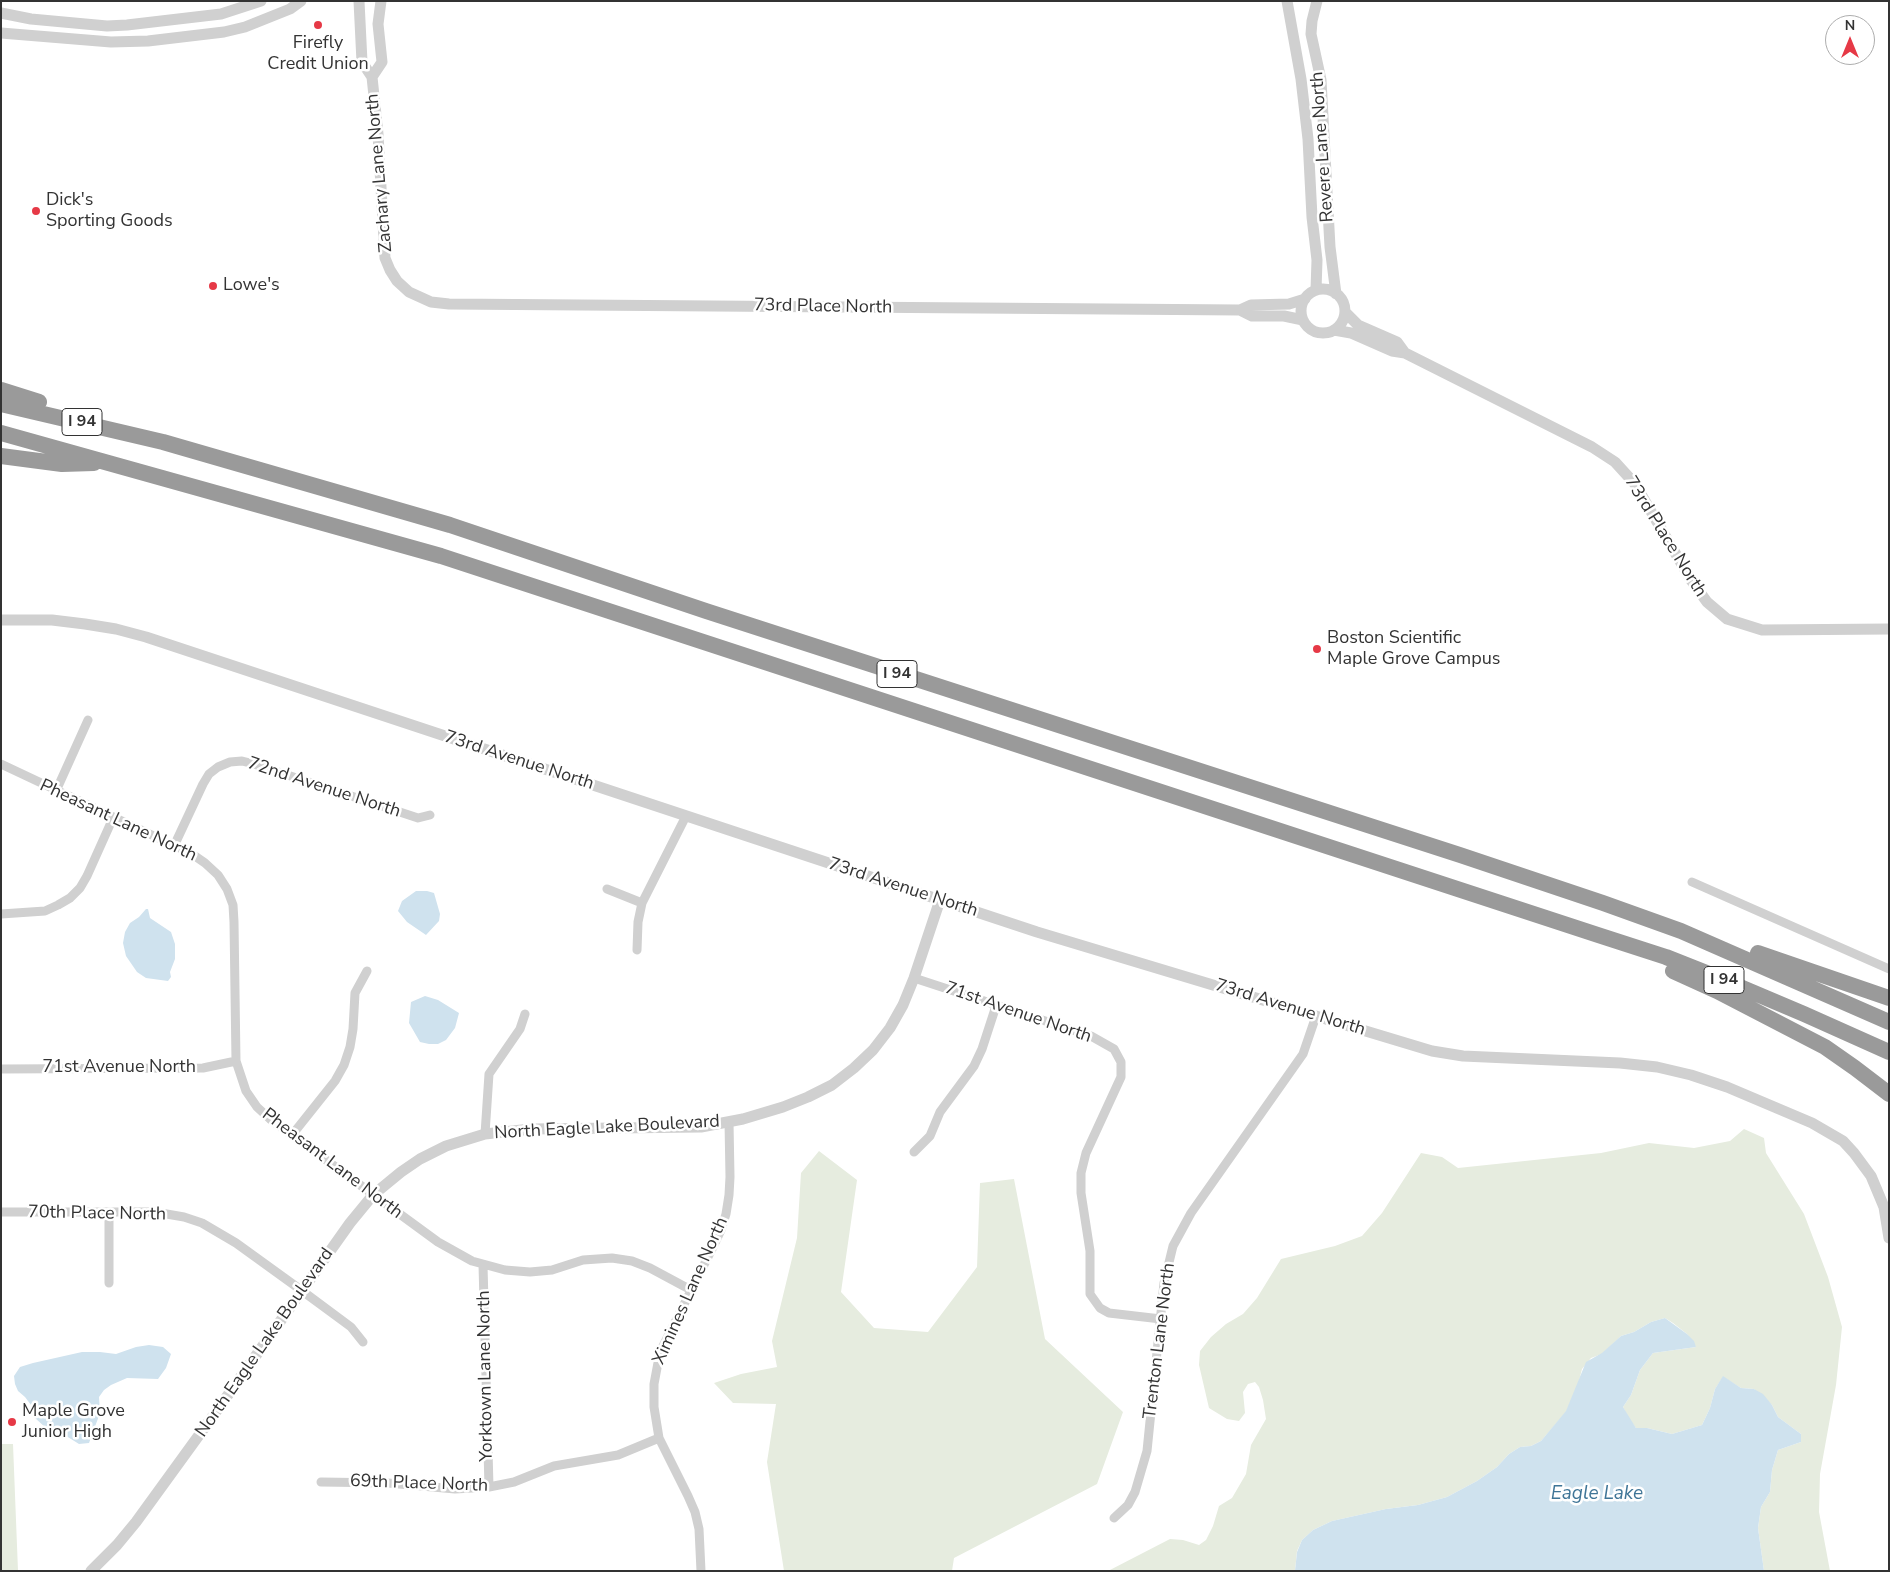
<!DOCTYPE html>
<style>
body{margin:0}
#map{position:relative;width:1890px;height:1572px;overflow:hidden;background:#fff;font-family:"Nunito Sans",sans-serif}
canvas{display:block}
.frame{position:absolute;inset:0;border:2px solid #333;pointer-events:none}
.north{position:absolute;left:1825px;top:15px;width:50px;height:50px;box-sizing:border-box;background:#fff;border:1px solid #adadad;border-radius:50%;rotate:0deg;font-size:14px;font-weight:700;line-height:20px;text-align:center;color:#333}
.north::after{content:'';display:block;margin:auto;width:18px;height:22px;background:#e63946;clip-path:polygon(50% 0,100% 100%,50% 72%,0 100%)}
</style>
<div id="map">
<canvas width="1890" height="1572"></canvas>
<div class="frame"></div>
<div class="north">N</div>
</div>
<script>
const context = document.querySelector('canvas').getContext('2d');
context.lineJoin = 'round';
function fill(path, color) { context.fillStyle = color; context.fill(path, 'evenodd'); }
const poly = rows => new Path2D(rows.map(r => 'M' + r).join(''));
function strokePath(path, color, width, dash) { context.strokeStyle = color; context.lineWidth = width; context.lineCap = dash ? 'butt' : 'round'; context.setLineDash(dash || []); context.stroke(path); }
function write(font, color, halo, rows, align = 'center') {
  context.font = font + ' "Nunito Sans",sans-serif'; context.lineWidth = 5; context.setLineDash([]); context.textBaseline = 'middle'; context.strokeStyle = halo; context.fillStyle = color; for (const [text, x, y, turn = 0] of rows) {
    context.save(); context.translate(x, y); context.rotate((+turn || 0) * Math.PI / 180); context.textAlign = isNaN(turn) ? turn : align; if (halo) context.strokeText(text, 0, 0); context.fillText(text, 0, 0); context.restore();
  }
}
fill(poly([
 [1744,1129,1764,1138,1766,1153,1804,1214,1828,1277,1842,1327,1836,1385,1820,1474,1819,1512,1830,1571,1764,1571,1758,1528,1761,1507,1770,1492,1772,1470,1778,1450,1801,1442,1801,1434,1778,1417,1772,1405,1754,1389,1741,1388,1723,1377,1715,1389,1710,1408,1702,1425,1672,1434,1647,1428,1636,1428,1629,1419,1623,1407,1631,1395,1640,1370,1653,1353,1696,1347,1687,1334,1673,1323,1665,1318,1651,1322,1634,1332,1621,1336,1602,1354,1591,1358,1582,1369,1578,1385,1566,1412,1541,1441,1531,1446,1520,1447,1509,1454,1497,1467,1477,1481,1447,1497,1418,1505,1386,1509,1332,1521,1313,1530,1302,1540,1297,1551,1295,1571,1108,1571,1170,1539,1183,1540,1199,1545,1206,1540,1213,1526,1219,1506,1232,1498,1246,1474,1251,1445,1266,1419,1263,1400,1259,1387,1255,1382,1248,1384,1243,1392,1245,1413,1239,1421,1227,1419,1209,1408,1199,1365,1200,1351,1211,1337,1226,1324,1243,1314,1257,1298,1281,1259,1335,1246,1362,1236,1382,1213,1421,1153,1442,1157,1458,1168,1601,1153,1649,1143,1694,1148,1730,1141],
 [819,1151,857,1180,841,1292,874,1328,928,1332,977,1267,980,1183,1014,1179,1045,1339,1123,1412,1097,1484,954,1558,952,1571,784,1571,767,1462,776,1404,733,1403,714,1383,741,1374,777,1367,772,1341,797,1238,801,1173],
 [1,1444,13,1444,18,1571,1,1571]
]), '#e6ecdf');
fill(poly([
 [416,891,427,891,434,893,440,914,439,921,426,935,407,922,398,911,402,901],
 [146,909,148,909,150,918,171,932,175,944,175,959,170,972,171,977,168,981,146,978,137,972,126,956,123,943,125,932,130,923,139,917],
 [425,996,438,1000,459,1013,455,1028,446,1040,438,1044,429,1044,420,1042,409,1023,411,1002],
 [1665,1318,1687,1334,1694,1341,1696,1347,1653,1353,1640,1370,1631,1395,1623,1407,1636,1428,1647,1428,1672,1434,1702,1425,1710,1408,1715,1389,1723,1376,1741,1388,1754,1389,1763,1394,1772,1405,1778,1417,1801,1434,1801,1442,1778,1450,1772,1470,1770,1492,1761,1507,1758,1528,1764,1571,1295,1571,1297,1552,1302,1540,1313,1530,1332,1521,1386,1509,1418,1505,1447,1497,1477,1481,1497,1467,1509,1454,1520,1447,1531,1446,1541,1441,1566,1411,1586,1362,1602,1353,1621,1336,1634,1332,1651,1322],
 [149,1345,163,1347,171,1354,166,1368,158,1379,127,1378,111,1385,104,1390,99,1397,100,1413,89,1443,79,1444,63,1434,46,1428,35,1418,31,1412,31,1405,25,1397,18,1391,15,1384,14,1376,20,1367,33,1363,82,1352,100,1352,116,1354,136,1347]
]), '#cfe2ee');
strokePath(poly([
 [1,764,192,854,205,863,218,875,227,889,233,905,234,922,236,1061,246,1091,257,1107,270,1119,438,1242,472,1261,505,1270,530,1272,552,1270,583,1260,612,1258,632,1261,650,1268,691,1290],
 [56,791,88,720],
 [174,846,203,784,209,774,218,767,230,762,242,761,254,764,418,818,430,815],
 [1692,882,1889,969],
 [607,889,642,903],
 [1,914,45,911,58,905,70,898,80,888,87,876,113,818],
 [637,950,638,922,642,903,686,816],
 [914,978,1091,1036,1114,1049,1121,1062,1121,1077,1086,1153,1081,1173,1081,1193,1090,1251,1090,1294,1100,1308,1109,1313,1161,1319],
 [1,1069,203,1068,236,1061],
 [485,1134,489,1074,520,1029,525,1014],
 [292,1135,335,1081,344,1065,350,1047,353,1029,355,993,367,971],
 [914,1152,930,1136,940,1112,974,1066,982,1049,996,1006],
 [1,1212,155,1212,184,1217,202,1223,236,1243,301,1290,351,1327,363,1342],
 [109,1212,109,1283],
 [483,1265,489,1487],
 [321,1482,388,1483,455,1489,489,1487,514,1482,554,1466,618,1455,659,1438],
 [1114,1518,1128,1505,1135,1492,1147,1451,1164,1283,1173,1246,1191,1213,1303,1054,1316,1016],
 [701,1571,699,1529,695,1512,688,1496,659,1438,654,1407,654,1384,660,1352,712,1249,721,1230,726,1214,729,1195,730,1177,729,1122]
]), '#d0d0d0', 9);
strokePath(poly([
 [359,1,362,62,372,77,378,134,385,258,390,270,397,281,409,292,431,302,449,304,1240,310,1252,316,1284,316,1303,320],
 [1287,1,1301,79,1308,139,1312,217,1317,260,1316,290],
 [1317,1,1312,21,1311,34,1321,80,1330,247,1336,294],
 [1,13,31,19,107,26,127,25,221,14,261,1],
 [1,33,111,42,148,41,224,32,245,27,290,9,301,1],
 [372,77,382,62,378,24,381,1],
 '1301 311a22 22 0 1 1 44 0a22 22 0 1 1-44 0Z',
 [1240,310,1251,305,1289,304,1305,299],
 [1345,312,1358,325,1397,342,1405,353],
 [1334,330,1351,333,1392,351,1405,353,1592,447,1615,462,1635,484,1691,580,1707,602,1727,619,1762,630,1889,629],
 [1,620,52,620,85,624,116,629,146,637,1037,932,1432,1051,1463,1056,1620,1063,1657,1067,1691,1075,1727,1087,1812,1123,1843,1141,1854,1153,1871,1176,1884,1207,1889,1238],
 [91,1571,117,1545,136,1522,218,1409,350,1223,373,1195,401,1172,420,1159,446,1146,485,1134,531,1129,701,1127,743,1119,783,1107,808,1097,832,1085,854,1068,873,1050,890,1028,903,1005,914,978,940,900]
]), '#d0d0d0', 11);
strokePath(poly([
 [1,390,39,402],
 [1,404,163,442,450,525,706,611,1460,855,1603,903,1681,931,1889,1022],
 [1,433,441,556,1598,935,1666,957,1719,978,1804,1014,1889,1052],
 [1,456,62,464,94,463],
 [1758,953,1889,998],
 [1673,971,1717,991,1825,1047,1855,1068,1889,1094]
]), '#9a9a9a', 16);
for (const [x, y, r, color] of [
 [318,25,5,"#e63946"],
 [36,211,5,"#e63946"],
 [213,286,5,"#e63946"],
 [1317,649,5,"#e63946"],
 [12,1422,5,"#e63946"]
]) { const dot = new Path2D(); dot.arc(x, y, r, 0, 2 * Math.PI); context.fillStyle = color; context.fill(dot); strokePath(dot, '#fff', 2); }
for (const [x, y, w] of [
 [82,422,40],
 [897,674,40],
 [1724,980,40]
]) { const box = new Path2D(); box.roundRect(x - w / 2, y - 13.5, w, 27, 4); context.fillStyle = '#fff'; context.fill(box); strokePath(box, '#333', 1); }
write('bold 16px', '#333', null, [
 ["I 94",82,422],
 ["I 94",897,674],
 ["I 94",1724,980]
]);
write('18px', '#333', '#fff', [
 ["Firefly",318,44,"center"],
 ["Credit Union",318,65,"center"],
 ["Dick's",46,201],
 ["Sporting Goods",46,222],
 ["Lowe's",223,286],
 ["Boston Scientific",1327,639],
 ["Maple Grove Campus",1327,660],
 ["Maple Grove",22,1412],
 ["Junior High",22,1433]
], 'left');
write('18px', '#333', '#fff', [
 ["Revere Lane North",1323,147,-94],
 ["Zachary Lane North",380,173,-95],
 ["73rd Place North",823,307,1],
 ["73rd Place North",1665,537,58],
 ["73rd Avenue North",519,761,18],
 ["72nd Avenue North",324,788,18],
 ["Pheasant Lane North",118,821,25],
 ["73rd Avenue North",903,888,18],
 ["73rd Avenue North",1290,1008,17],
 ["71st Avenue North",1018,1013,19],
 ["71st Avenue North",119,1068],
 ["North Eagle Lake Boulevard",607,1128,-3],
 ["Pheasant Lane North",332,1164,37],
 ["70th Place North",97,1214,1],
 ["Ximines Lane North",691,1291,-66],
 ["Trenton Lane North",1160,1341,-83],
 ["North Eagle Lake Boulevard",265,1343,-55],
 ["Yorktown Lane North",486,1376,-91],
 ["69th Place North",419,1484,2]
]);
write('italic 19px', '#3f7597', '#fff', [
 ["Eagle Lake",1597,1494]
]);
</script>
